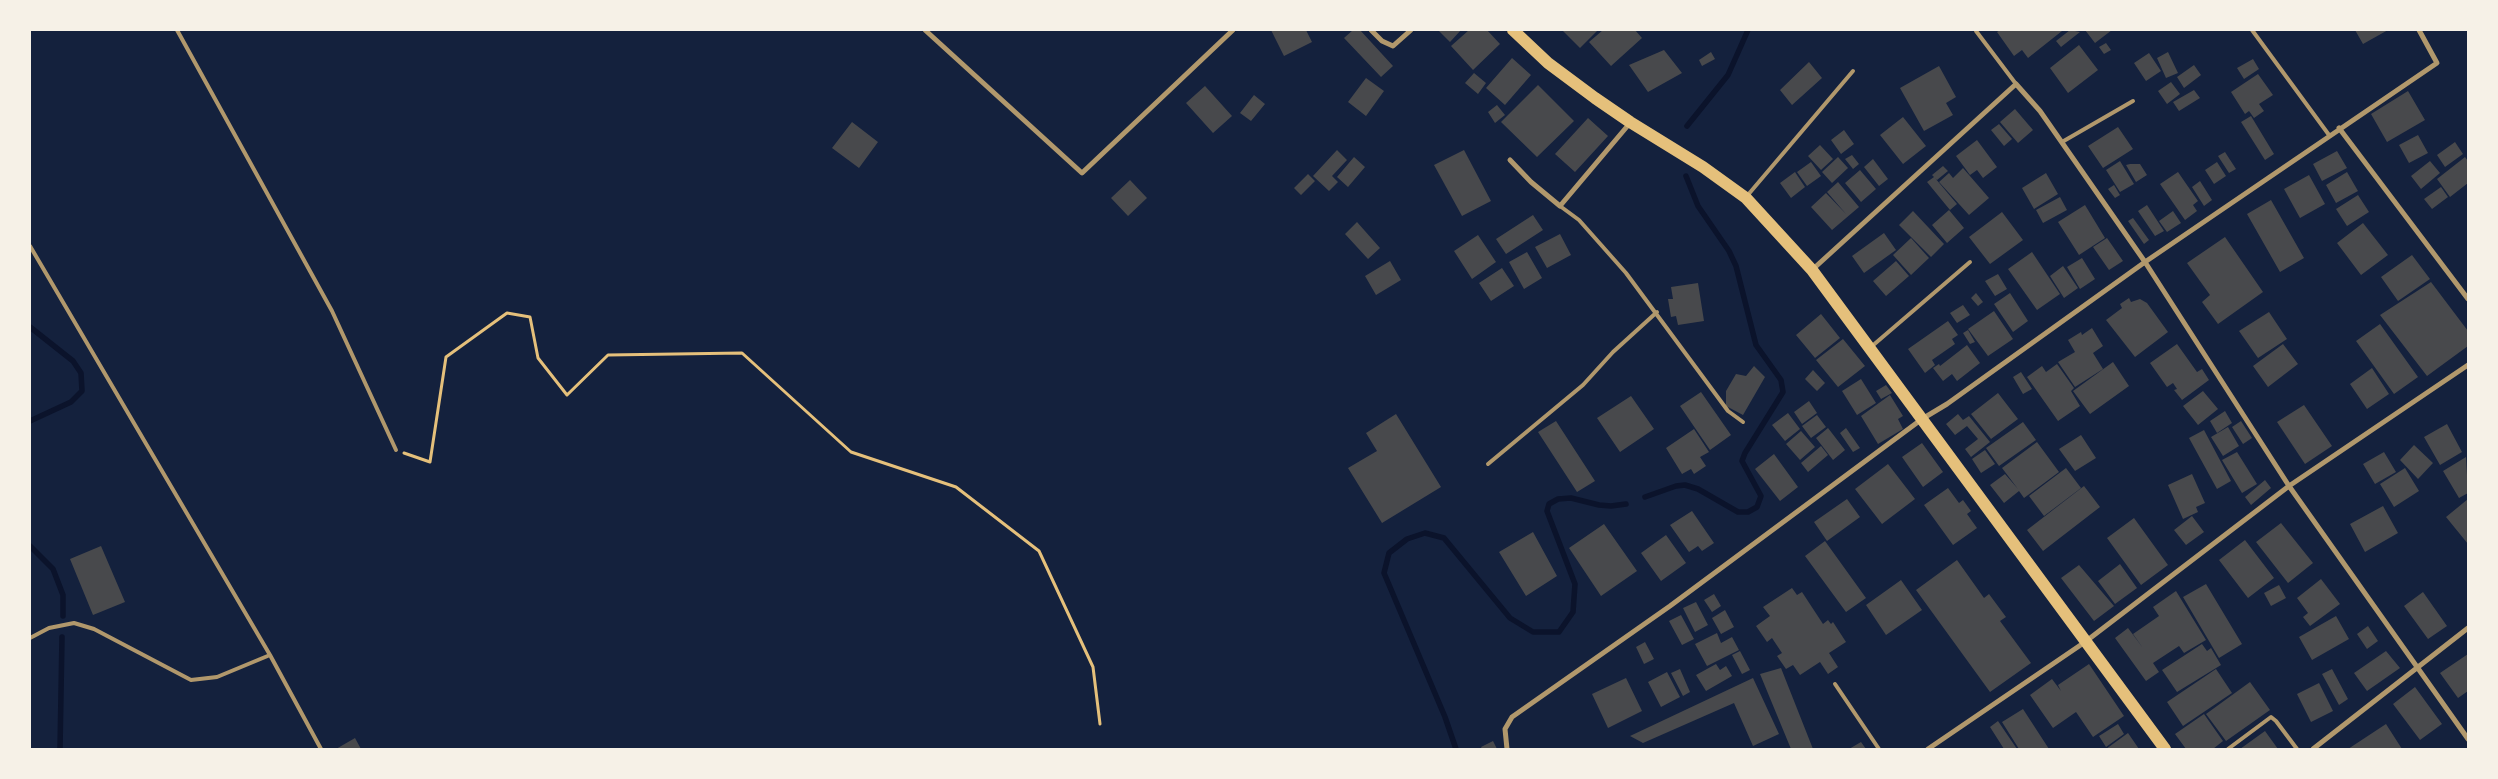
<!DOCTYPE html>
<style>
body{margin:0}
#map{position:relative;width:2498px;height:779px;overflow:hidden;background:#14213d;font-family:Commissioner,sans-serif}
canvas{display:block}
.frame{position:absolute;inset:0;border:31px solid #f6f1e7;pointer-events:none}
</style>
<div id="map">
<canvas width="2498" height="779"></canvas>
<div class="frame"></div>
</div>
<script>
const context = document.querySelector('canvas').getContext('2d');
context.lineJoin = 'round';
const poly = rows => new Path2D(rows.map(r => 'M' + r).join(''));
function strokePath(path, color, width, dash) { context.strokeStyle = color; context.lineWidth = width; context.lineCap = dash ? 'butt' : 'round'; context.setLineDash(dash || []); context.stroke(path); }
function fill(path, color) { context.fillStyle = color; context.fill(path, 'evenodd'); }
strokePath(poly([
 [1687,126,1728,75,1748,30],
 [30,327,73,361,81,373,82,391,71,402,30,421],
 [1645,497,1676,486,1685,485,1698,489,1738,512,1748,512,1757,507,1761,496,1742,461,1745,453,1783,392,1781,380,1756,345,1736,266,1729,251,1698,206,1686,176],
 [30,546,53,569,63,595,63,616],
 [60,749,62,637],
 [1456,749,1445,717,1384,573,1389,553,1407,539,1425,533,1444,538,1510,618,1533,632,1559,632,1573,612,1575,584,1547,511,1549,504,1558,499,1571,498,1599,505,1611,506,1626,504]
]), '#0b132b', 5.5);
fill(poly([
 [1271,30,1306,30,1312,42,1284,56],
 [1353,30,1360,30,1393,66,1381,77,1344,38],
 [1438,30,1461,30,1450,42],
 [1469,30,1487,30,1500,44,1473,70,1451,46],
 [1562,30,1598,30,1580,48],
 [1603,30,1635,30,1642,38,1611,66,1589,42],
 [2000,30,2061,30,2062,31,2028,58,2022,50,2014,56,1997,32],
 [2070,30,2080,32,2061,47,2056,41],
 [2085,30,2112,30,2095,43],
 [2355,30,2388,30,2363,44],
 [2106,43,2111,50,2104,54,2099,47],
 [2079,45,2098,70,2068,93,2050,68],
 [1664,50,1682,73,1648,92,1629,65],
 [1711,52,1715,59,1702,66,1699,60],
 [2168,52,2178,73,2166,78,2157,58],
 [2149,53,2161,71,2146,81,2134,63],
 [1512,58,1531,75,1505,105,1486,88],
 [2253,59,2259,69,2244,79,2237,68],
 [1809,62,1822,78,1792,105,1780,90],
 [2194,65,2201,75,2184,88,2177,77],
 [1939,66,1956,97,1946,103,1953,115,1924,131,1900,88],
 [1474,73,1486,83,1478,94,1465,83],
 [2258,74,2273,95,2259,104,2264,111,2254,118,2249,111,2245,114,2231,92],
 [1366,78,1384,91,1366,116,1348,102],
 [2171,82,2180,94,2167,104,2158,91],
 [1538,85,1574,121,1537,157,1501,122],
 [1205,86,1232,116,1213,133,1186,103],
 [2194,90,2200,98,2179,111,2173,102],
 [2408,91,2425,120,2387,142,2371,114],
 [1254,95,1265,104,1251,121,1240,113],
 [1497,105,1505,115,1495,123,1488,112],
 [2015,109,2033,130,2018,143,2000,122],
 [2251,116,2274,154,2265,160,2241,122],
 [1903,117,1926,146,1903,164,1880,135],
 [1588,118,1608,136,1575,172,1555,154],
 [852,122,878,142,859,168,832,148],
 [1999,124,2012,139,2004,146,1991,130],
 [2118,127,2133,149,2103,168,2088,146],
 [1844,130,1854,144,1841,154,1831,140],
 [2418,135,2428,153,2409,163,2399,145],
 [1977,140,1997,167,1983,178,1977,170,1970,175,1956,156],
 [2455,142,2463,154,2445,167,2437,155],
 [1820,145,1833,159,1821,170,1808,156],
 [1337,150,1347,160,1332,176,1338,182,1329,191,1313,176],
 [1464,150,1491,201,1462,216,1434,165],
 [2337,151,2347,168,2322,181,2313,164],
 [2225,152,2236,169,2229,173,2218,156],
 [1852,155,1859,164,1853,169,1845,159],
 [1354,157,1365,167,1348,187,1337,177],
 [1838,157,1848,168,1832,183,1822,172],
 [2465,157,2468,161,2468,183,2450,197,2437,179],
 [1873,159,1888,179,1879,186,1864,167],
 [2120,161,2134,184,2120,192,2106,170],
 [2430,161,2440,173,2421,189,2411,176],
 [1811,162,1821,176,1807,186,1797,172],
 [2217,162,2226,176,2214,184,2205,170],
 [2130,164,2140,164,2147,175,2136,182,2126,165],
 [1943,166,1948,171,1937,180,1935,178,1957,204,1950,210,1927,182,1934,177,1932,175],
 [1963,168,1989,198,1969,215,1939,182,1949,173,1953,178],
 [1860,170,1876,189,1861,202,1845,183],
 [1795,172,1805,187,1791,198,1780,183],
 [2178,172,2198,201,2193,205,2197,211,2185,220,2160,184],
 [2347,172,2358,191,2336,203,2326,185],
 [2046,173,2058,194,2034,209,2022,188],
 [1308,174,1315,181,1301,195,1294,188],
 [2309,175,2325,204,2300,218,2284,189],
 [1130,180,1147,198,1128,216,1111,198],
 [2200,181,2212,200,2204,206,2192,187],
 [1838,182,1859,207,1832,230,1811,207,1826,193,1846,214,1827,192],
 [2114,185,2120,195,2115,198,2108,189],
 [2441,187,2448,197,2432,209,2424,199],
 [2358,195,2369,212,2347,226,2336,209],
 [2060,197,2067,210,2043,223,2036,210],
 [2271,200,2304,258,2280,272,2247,214],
 [2085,205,2105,238,2079,255,2058,222],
 [2147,205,2164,231,2155,236,2138,211],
 [1949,210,1964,228,1947,243,1932,225],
 [1913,211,1944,244,1931,257,1899,225],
 [2173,211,2181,223,2167,232,2159,221],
 [2002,212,2023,240,1990,264,1969,237],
 [1533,215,1543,230,1506,254,1496,239],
 [2133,218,2149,240,2144,244,2128,221],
 [1357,222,1380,248,1368,259,1345,234],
 [2363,223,2388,255,2361,275,2337,243],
 [1884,233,1896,250,1864,273,1852,256],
 [1560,234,1571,255,1547,268,1535,247],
 [1478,235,1496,262,1472,279,1454,251],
 [2225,237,2263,292,2218,324,2202,302,2210,295,2187,263],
 [1911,238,1929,258,1911,275,1893,255],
 [2107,238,2123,261,2109,270,2093,247],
 [1527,252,1542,278,1524,289,1509,262],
 [2032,252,2060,294,2037,310,2008,269],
 [2412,255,2430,279,2398,301,2381,277],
 [2082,258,2095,279,2080,289,2067,267],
 [1390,261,1401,280,1376,295,1365,276],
 [1896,261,1909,276,1886,296,1873,281],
 [2063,266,2078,288,2064,298,2050,276],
 [1502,268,1514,286,1491,301,1479,283],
 [1998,274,2007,289,1995,296,1985,281],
 [2431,282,2468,331,2468,346,2427,376,2380,315],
 [1698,283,1704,321,1678,325,1676,316,1671,317,1668,299,1673,299,1671,287],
 [1976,293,1983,302,1978,306,1971,298],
 [2010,293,2028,321,2013,332,1994,304],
 [2129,298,2131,302,2140,299,2147,303,2168,332,2135,357,2106,320,2122,308,2120,304],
 [1963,305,1970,315,1957,323,1950,313],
 [1994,311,2013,339,1988,356,1968,329],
 [2269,312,2287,339,2258,358,2239,331],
 [1821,314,1840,338,1815,358,1796,335],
 [1948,321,1958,335,1952,339,1955,344,1932,360,1935,365,1925,373,1908,349],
 [2380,324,2418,377,2394,394,2356,341],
 [2092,328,2103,346,2093,353,2103,369,2075,387,2058,362,2075,352,2068,340,2081,332,2082,335],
 [1968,330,1975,342,1970,344,1963,333],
 [1843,339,1865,366,1838,387,1816,360],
 [2177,344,2197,372,2202,369,2209,380,2182,400,2174,390,2177,389,2173,383,2167,387,2150,363],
 [2283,344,2298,364,2268,387,2253,366],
 [1967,345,1980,363,1957,381,1952,374,1943,381,1933,368,1939,364,1940,366],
 [2113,362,2129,386,2090,414,2073,391],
 [2057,364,2074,388,2071,391,2080,406,2058,421,2027,377,2042,366,2046,372],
 [1754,366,1765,377,1743,415,1726,406,1726,391,1736,374,1746,376],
 [2372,368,2389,394,2367,409,2350,384],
 [1813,370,1825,383,1817,391,1805,379],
 [2021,372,2032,389,2023,394,2013,377],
 [1861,379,1876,403,1857,415,1842,391],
 [1886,385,1892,393,1881,399,1876,391],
 [2203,391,2218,409,2198,425,2183,406],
 [1701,392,1731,435,1710,450,1680,406],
 [1998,393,2018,419,1991,439,1971,414],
 [1890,395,1903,416,1898,419,1903,429,1878,444,1861,416],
 [1631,396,1654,429,1620,452,1597,418],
 [1809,401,1817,413,1802,424,1794,412],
 [2304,405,2332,446,2305,464,2277,422],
 [2225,411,2232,423,2217,433,2210,421],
 [1788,413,1800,429,1785,441,1772,425],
 [1396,414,1441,487,1382,523,1348,468,1377,451,1366,433],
 [1958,414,1963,420,1969,416,1990,442,1971,457,1965,449,1978,439,1967,426,1955,435,1946,424],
 [1817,415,1826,427,1811,438,1802,426],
 [1556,421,1595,481,1577,492,1538,432],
 [2241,421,2252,438,2243,444,2232,427],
 [2023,422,2036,440,1999,466,1986,448],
 [2447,424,2462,452,2440,465,2424,437],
 [2228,427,2239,446,2223,456,2211,437],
 [1828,428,1845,450,1833,460,1816,438],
 [1846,428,1860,448,1853,452,1840,433],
 [1694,429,1709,452,1700,457,1706,466,1694,474,1691,469,1682,474,1666,448],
 [2204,430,2231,481,2217,489,2189,438],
 [1801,431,1815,447,1800,460,1786,444],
 [2081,435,2096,458,2075,471,2059,449],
 [2037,442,2059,472,2024,498,2019,491,2004,503,1990,485,2005,474,2018,489,2002,468],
 [1922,443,1943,472,1923,487,1902,457],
 [2414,445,2433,463,2418,479,2400,460],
 [1821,446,1828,455,1808,472,1801,463],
 [1985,450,1995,464,1981,473,1972,459],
 [2237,452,2257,484,2242,493,2222,460],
 [2384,452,2396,472,2375,484,2363,464],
 [1774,454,1798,487,1780,501,1755,469],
 [2466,457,2468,493,2459,498,2443,471],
 [1888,464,1915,499,1882,524,1855,489],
 [2066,468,2081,488,2044,516,2029,496],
 [2405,468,2419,491,2394,507,2380,484],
 [2192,474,2205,503,2196,507,2198,512,2183,519,2168,485],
 [2265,480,2271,488,2251,505,2245,497],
 [2084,486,2100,507,2043,551,2027,530],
 [1948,488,1959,503,1963,500,1971,511,1967,514,1977,528,1953,545,1924,505],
 [1847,499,1860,517,1827,541,1814,522],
 [2468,499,2468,544,2446,517],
 [2383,506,2398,533,2365,552,2350,524],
 [1692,511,1714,543,1702,551,1698,546,1689,552,1670,525],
 [2192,516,2204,532,2186,545,2174,530],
 [2134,518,2168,565,2141,585,2107,538],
 [2281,523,2313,563,2288,583,2256,542],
 [1604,524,1637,571,1601,596,1569,548],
 [1533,532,1557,576,1526,596,1499,552],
 [1666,535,1686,563,1661,581,1641,553],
 [2245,540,2274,578,2248,598,2219,560],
 [1825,541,1866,598,1846,612,1805,556],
 [101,546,125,602,93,615,70,559],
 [1957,560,1984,598,1989,594,2006,617,2000,621,2031,663,1990,692,1916,590],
 [2120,564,2137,588,2115,604,2098,581],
 [2079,565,2114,606,2094,621,2061,578],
 [2321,579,2340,604,2310,626,2303,617,2308,613,2297,598],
 [1901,580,1922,610,1886,635,1866,605],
 [2206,584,2242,644,2219,658,2183,597],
 [2279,585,2286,598,2271,606,2264,593],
 [1792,588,1797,595,1802,592,1823,624,1828,620,1831,624,1833,622,1846,642,1829,653,1838,667,1828,674,1820,662,1800,675,1793,665,1786,669,1777,656,1782,653,1772,638,1767,642,1756,626,1770,616,1763,607],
 [2176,591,2206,640,2184,653,2179,646,2153,663,2159,672,2146,681,2115,638,2128,628,2143,648,2133,634,2159,616,2153,607],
 [2423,592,2447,626,2428,639,2404,606],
 [1714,594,1721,606,1712,612,1704,600],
 [1696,602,1708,625,1695,632,1683,608],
 [1725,610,1734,627,1721,634,1712,618],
 [1681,615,1694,639,1682,645,1669,621],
 [2336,616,2349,639,2312,660,2299,637],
 [2368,626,2378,641,2367,649,2357,634],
 [1717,633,1721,643,1732,637,1739,650,1707,666,1695,644],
 [1645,642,1654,659,1644,664,1636,647],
 [2202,644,2207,651,2211,648,2221,665,2177,692,2162,670],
 [1740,651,1750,670,1742,674,1732,655],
 [2386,651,2400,668,2367,691,2354,673],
 [2468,654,2468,691,2458,698,2440,673],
 [1716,664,1720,670,1726,666,1732,676,1706,691,1696,675],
 [2089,664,2124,716,2093,737,2076,712,2053,728,2030,695,2052,679,2061,691,2058,685],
 [1781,668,1813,749,1791,749,1760,674],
 [1680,669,1690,692,1683,696,1671,673],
 [2216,669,2232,693,2183,726,2167,702],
 [2332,669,2348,699,2339,705,2322,674],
 [1667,672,1680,697,1661,707,1648,682],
 [1626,678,1642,711,1608,728,1592,694],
 [1753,678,1779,734,1753,746,1734,703,1643,743,1630,736],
 [2250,682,2270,710,2226,741,2206,714],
 [2319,683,2333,711,2311,722,2297,694],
 [2415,687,2442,724,2420,740,2393,704],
 [2023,709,2049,749,2019,749,2002,722],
 [2204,714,2223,741,2213,749,2186,749,2175,734],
 [1998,721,2017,749,2004,749,1990,727],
 [2118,724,2124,734,2106,747,2099,736],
 [2386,724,2402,749,2348,749],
 [2265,731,2278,749,2240,749],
 [2128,733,2139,749,2106,749],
 [355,738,361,749,336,749],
 [1493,741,1497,749,1482,749,1481,747],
 [1861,742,1866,749,1849,749]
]), '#48494c');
strokePath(poly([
 [404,453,430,462,446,357,507,313,530,317,538,358,567,395,608,355,742,353,851,452,956,487,1039,551,1093,667,1100,724]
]), '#e5c07b', 3);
strokePath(poly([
 [177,30,332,311,396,450],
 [2252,30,2329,135],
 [1976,31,2016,84],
 [2062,142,2133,101],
 [1747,196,1853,71],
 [1560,206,1579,220,1626,273,1728,411,1743,422],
 [30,246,270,655,217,677,191,680,94,629,74,623,49,628,30,638],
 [1871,347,1970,262],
 [1488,464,1583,385,1613,352,1657,312],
 [270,655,321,749],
 [1835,684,1879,749],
 [2228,749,2271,717,2276,721,2297,749]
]), '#b1986c', 4);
strokePath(poly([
 [925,30,1082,173,1233,30],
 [1371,30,1382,41,1393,46,1411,30],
 [2339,128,2468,299],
 [1510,160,1531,182,1560,206,1630,123],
 [1812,270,2016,84,2040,111,2145,262,2289,486,2468,739],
 [1507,749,1505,729,1512,717,1670,606,1922,419,1947,404,2145,262,2437,63,2419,30],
 [1928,749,2085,642,2289,486,2468,365],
 [2313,749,2468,628]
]), '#b1986c', 5);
strokePath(poly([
 [1513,30,1548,63,1595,98,1630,122,1703,167,1746,198,1812,270,2165,749]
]), '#e5c07b', 12);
</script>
